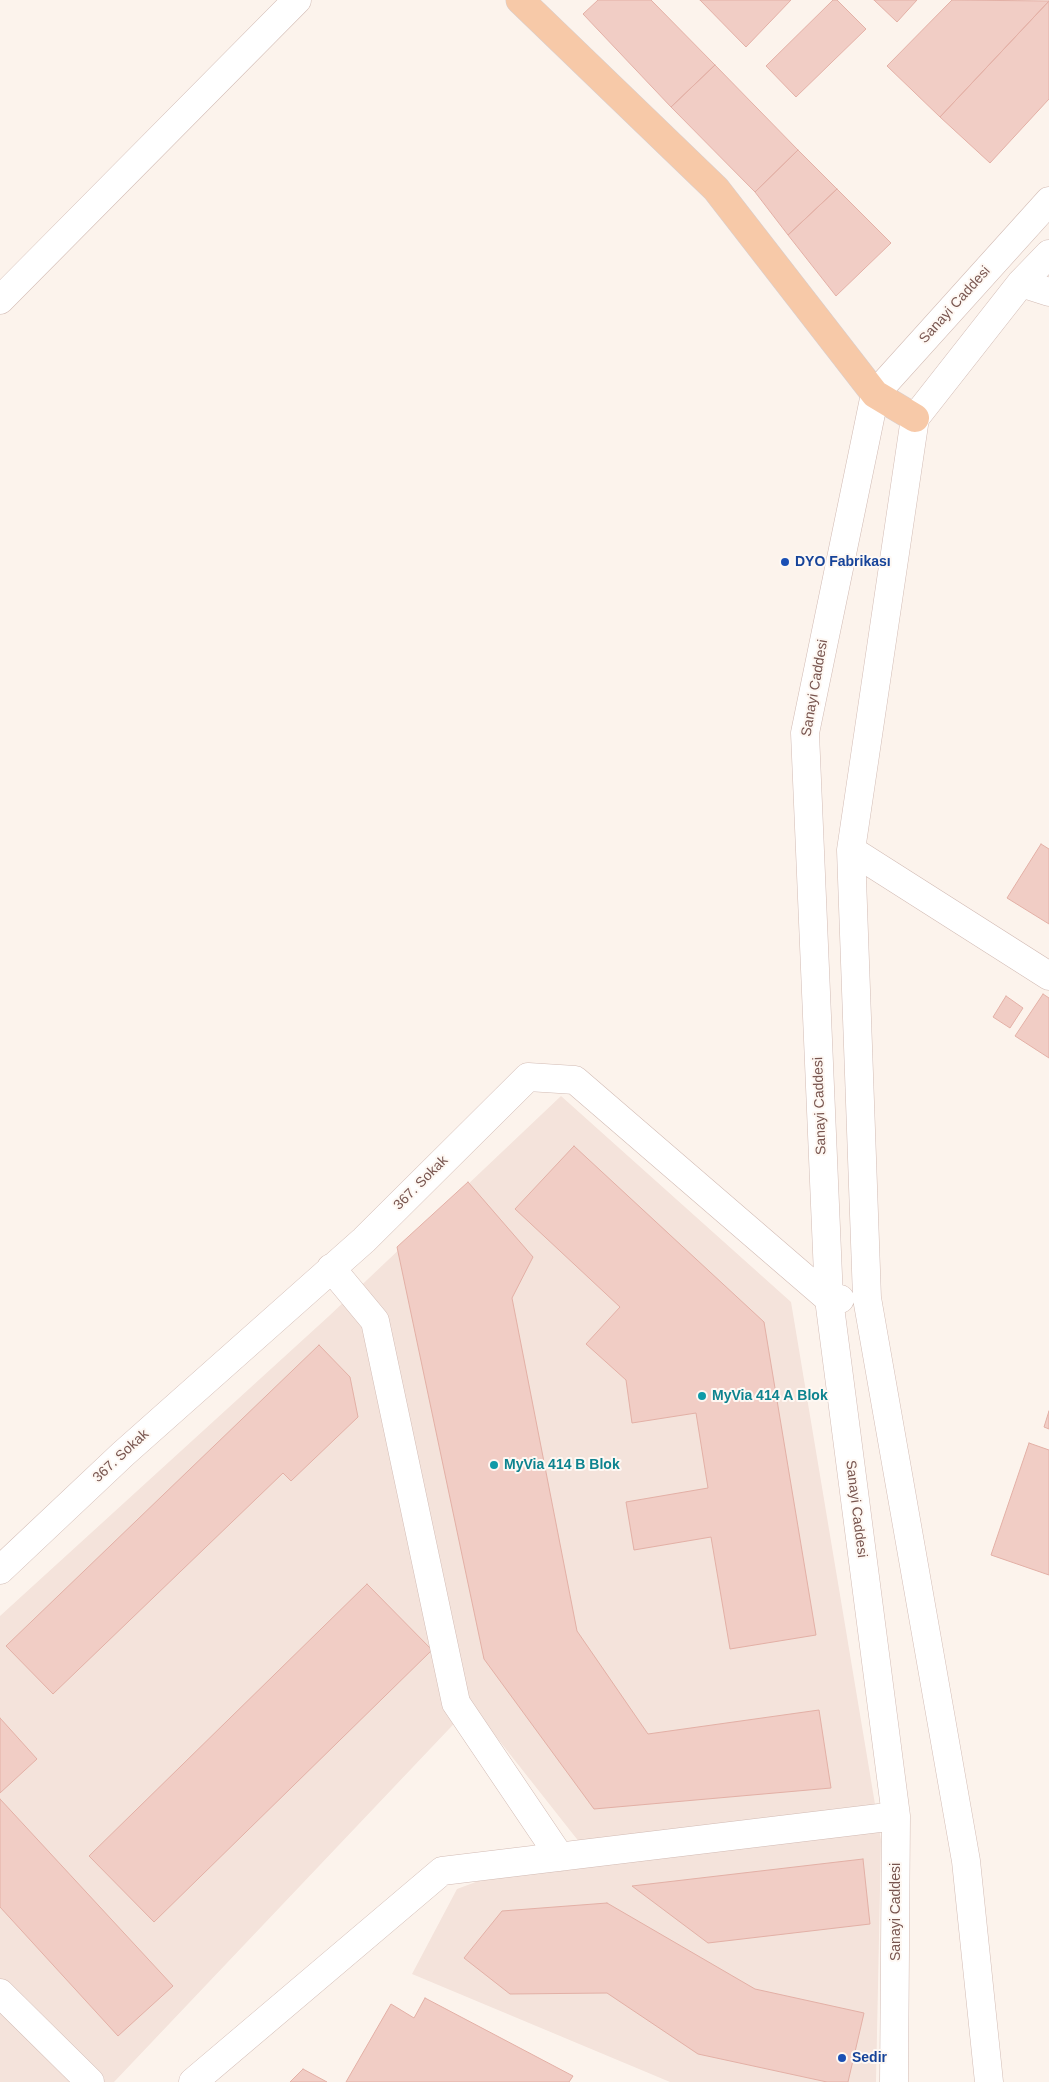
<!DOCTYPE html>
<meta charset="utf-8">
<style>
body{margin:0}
canvas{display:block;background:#fcf3ec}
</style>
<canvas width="1049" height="2082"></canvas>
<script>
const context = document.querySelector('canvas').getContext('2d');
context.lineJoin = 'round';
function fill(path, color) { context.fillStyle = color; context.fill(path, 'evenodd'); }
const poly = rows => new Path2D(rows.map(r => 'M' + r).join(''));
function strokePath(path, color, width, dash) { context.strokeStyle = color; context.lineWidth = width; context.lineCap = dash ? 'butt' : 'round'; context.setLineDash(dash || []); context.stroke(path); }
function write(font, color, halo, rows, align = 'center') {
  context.font = font + ' Arial,sans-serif'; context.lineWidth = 4; context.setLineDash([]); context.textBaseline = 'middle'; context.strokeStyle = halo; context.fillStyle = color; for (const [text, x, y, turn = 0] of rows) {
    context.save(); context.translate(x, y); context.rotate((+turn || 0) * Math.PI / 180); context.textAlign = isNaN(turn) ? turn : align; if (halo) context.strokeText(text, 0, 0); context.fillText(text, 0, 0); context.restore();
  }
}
fill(poly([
 [561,1096,791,1302,881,1840,876,2082,670,2082,412,1974,457,1889,580,1843,468,1701,468,1709,114,2082,0,2082,0,1616,329,1316]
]), '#f4e3db');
const building = poly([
 [598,0,651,0,715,65,671,107,583,14,598,0],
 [700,0,791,0,746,47,700,0],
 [833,0,837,0,866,29,796,97,766,66,833,0],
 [874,0,917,0,897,22,874,0],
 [952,0,1049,1,940,117,887,66,952,0],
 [1049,1,1049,99,990,163,940,117,1049,1],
 [715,65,798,150,755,192,671,107,715,65],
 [798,150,837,189,788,235,755,192,798,150],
 [837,189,891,243,836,296,788,235,837,189],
 [1041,844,1049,849,1049,924,1007,898,1041,844],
 [1043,994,1049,998,1049,1058,1015,1036,1043,994],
 [1006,996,1023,1008,1010,1028,993,1017,1006,996],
 [574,1146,764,1322,816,1635,730,1649,711,1537,634,1550,626,1502,708,1488,696,1413,632,1423,626,1380,586,1344,620,1307,515,1209,574,1146],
 [468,1182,533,1257,512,1298,577,1631,648,1734,819,1710,831,1788,594,1809,484,1659,397,1247,468,1182],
 [319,1345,350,1377,358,1417,291,1481,283,1473,53,1694,6,1646,319,1345],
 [1049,1411,1049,1429,1044,1427,1049,1411],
 [1029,1443,1049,1450,1049,1575,991,1555,1029,1443],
 [367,1584,432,1650,154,1922,89,1856,367,1584],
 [0,1718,37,1759,0,1793,0,1718],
 [0,1799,173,1986,118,2036,0,1907,0,1799],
 [863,1859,870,1924,708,1943,632,1886,863,1859],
 [607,1903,755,1989,864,2013,848,2082,827,2082,698,2054,607,1993,510,1994,464,1958,502,1911,607,1903],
 [425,1998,573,2076,569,2082,346,2082,391,2004,414,2018,425,1998],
 [303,2069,327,2082,290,2082,303,2069]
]);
fill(building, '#f1cdc5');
strokePath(building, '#e3b0a6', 1);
const minor = poly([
 [1021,283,1049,292],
 [0,300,297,0],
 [851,850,1049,976],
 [331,1268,375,1321,456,1703,560,1857],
 [0,1570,123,1454,364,1240,528,1077,575,1080,829,1299,840,1299],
 [0,1993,90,2082],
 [193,2082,442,1871,896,1816],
 [894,2082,896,1816,829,1299,805,733,875,394,1049,201],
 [989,2082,966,1861,867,1298,851,850,915,418,1021,283,1049,254]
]);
const major = poly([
 [520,0,716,189,875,394,915,418]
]);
strokePath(minor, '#d2bbb4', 29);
strokePath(major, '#d9cfce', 29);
strokePath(minor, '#fff', 28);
strokePath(major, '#f7c9a8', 28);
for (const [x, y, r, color] of [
 [785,562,5,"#1a4fb4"],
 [702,1396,5,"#0f9aa8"],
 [494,1465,5,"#0f9aa8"],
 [842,2058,5,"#1a4fb4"]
]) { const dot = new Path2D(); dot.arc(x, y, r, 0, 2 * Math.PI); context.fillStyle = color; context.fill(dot); strokePath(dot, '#fef8f3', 2); }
write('14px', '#78554f', '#fef8f3', [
 ["Sanayi Caddesi",955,305,-48],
 ["Sanayi Caddesi",815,688,-80],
 ["Sanayi Caddesi",820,1106,-92],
 ["367. Sokak",421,1183,-45],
 ["367. Sokak",121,1456,-43],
 ["Sanayi Caddesi",856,1509,83],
 ["Sanayi Caddesi",896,1912,-90]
]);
write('bold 14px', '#164399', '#fef8f3', [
 ["DYO Fabrikası",795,562],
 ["Sedir",852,2058]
], 'left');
write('bold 14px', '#0d838f', '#fef8f3', [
 ["MyVia 414 A Blok",712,1396],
 ["MyVia 414 B Blok",504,1465]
], 'left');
</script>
